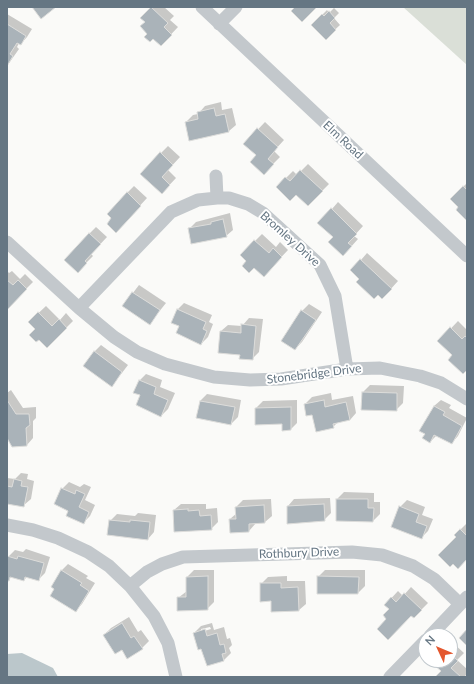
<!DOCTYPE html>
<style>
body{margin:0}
#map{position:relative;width:474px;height:684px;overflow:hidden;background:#fafaf8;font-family:Lato,sans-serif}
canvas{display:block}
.frame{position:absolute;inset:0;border:8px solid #657683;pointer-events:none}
.north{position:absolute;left:418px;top:628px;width:40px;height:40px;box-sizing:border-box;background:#fff;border:1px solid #c1c8cd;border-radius:50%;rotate:314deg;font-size:11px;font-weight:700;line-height:16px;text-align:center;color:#657683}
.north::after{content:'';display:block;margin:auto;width:14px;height:18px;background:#e4572e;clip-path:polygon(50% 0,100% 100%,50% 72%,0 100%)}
</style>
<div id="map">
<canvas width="474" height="684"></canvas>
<div class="frame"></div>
<div class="north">N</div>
</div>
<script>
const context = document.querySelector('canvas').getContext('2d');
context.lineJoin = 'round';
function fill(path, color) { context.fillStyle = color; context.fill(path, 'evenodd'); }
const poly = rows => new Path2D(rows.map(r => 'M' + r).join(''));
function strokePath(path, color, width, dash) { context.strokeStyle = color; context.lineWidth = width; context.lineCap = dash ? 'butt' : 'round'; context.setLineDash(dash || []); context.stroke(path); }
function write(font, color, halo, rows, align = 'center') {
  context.font = font + ' Lato,sans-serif'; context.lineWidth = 4; context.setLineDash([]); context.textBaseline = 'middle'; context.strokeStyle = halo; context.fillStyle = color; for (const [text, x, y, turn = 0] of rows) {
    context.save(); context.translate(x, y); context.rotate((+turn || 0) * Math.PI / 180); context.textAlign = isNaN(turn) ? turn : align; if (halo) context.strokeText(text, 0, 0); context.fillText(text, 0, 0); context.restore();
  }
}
fill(poly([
 [403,7,467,7,467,65]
]), '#dadfd7');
fill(poly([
 [22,653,53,668,58,677,7,677,7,654]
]), '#bbc7cb');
fill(poly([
 [152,7,164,7,174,16,170,20,178,27,161,45,149,34,146,22,142,18],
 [334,8,339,13,334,18,340,25,326,38,312,25,327,10,329,13],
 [7,14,32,29,27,37,21,44,19,43,17,47,19,49,7,66],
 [221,102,222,110,232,108,236,125,229,131,186,122,193,115,198,114,205,106],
 [265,122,284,140,274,151,280,157,271,166,244,144],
 [168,146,180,157,168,170,176,178,162,193,161,153],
 [308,164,329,184,315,198,277,187,293,171,297,175],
 [467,183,467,219,459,207,451,199],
 [134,186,147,198,123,224,127,193],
 [338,202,363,226,354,236,358,239,350,248,334,237,332,209],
 [230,213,233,230,226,236,189,229,196,222],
 [96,227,107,237,91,254,93,256,78,271,89,234],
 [262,234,276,247,280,242,288,250,270,269,254,266,241,255],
 [367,253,398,281,389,291,360,279,361,260],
 [7,271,9,273,12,271,20,279,25,274,33,282,7,308],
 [139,285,166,303,150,323,123,306],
 [184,303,212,315,209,322,213,324,208,337,201,344,180,326,177,310],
 [309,304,322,312,302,342,295,349,283,341,302,311],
 [46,306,60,320,66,313,73,321,47,347,39,339,36,329,29,322],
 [249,318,263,319,259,352,252,359,241,354,221,331,228,325,242,326],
 [458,321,467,330,467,369,439,341],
 [101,345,128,365,112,386,94,352],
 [146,374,162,380,160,387,175,393,168,409,161,416,141,395,140,380],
 [370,385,404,386,403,403,396,410,363,392],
 [11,390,23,408,36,407,36,418,33,421,33,438,27,445,7,437,7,393],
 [331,393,332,400,353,396,356,413,350,420,338,422,333,427,305,404,312,397],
 [207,394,241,400,238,417,231,424,200,401],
 [297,400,297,423,291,429,282,423,256,424,256,408,263,401],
 [441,400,451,405,449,408,467,418,458,436,452,443,437,435,430,442,434,406],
 [21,473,28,474,27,479,34,481,31,499,24,505,7,503,7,478,15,479],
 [69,482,80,487,84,484,91,487,85,500,95,505,90,516,83,523,70,511,62,489],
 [344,492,374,493,374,502,380,502,380,514,373,521,337,499],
 [330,498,331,513,324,520,288,506,294,499],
 [271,499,272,516,265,522,256,523,249,531,230,519,237,513,236,507,243,500],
 [407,500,425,507,422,515,433,519,428,531,421,538,400,507],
 [181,504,206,504,206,509,217,508,218,522,211,529,174,510],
 [138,513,156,515,154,532,148,539,110,521,117,514,135,516],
 [467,523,467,558,455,535],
 [26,549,50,557,45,573,38,580,27,577,24,580,12,577,7,580,8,557,15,550,23,552],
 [68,564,88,576,86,578,95,583,82,604,76,610,55,588,62,570],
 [194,570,214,570,214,602,207,609,178,598,187,591,187,577],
 [325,570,365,570,365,586,358,593,318,577],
 [287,576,287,581,305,581,306,604,299,610,272,600,261,584,268,577],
 [411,587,428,603,414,617,412,614,390,609,385,605,398,591,403,596],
 [129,617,138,632,141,630,149,641,142,648,122,648,104,635,111,628],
 [212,623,214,630,224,627,227,639,230,638,232,645,229,648,231,653,224,660,207,665,202,648,194,633,201,626],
 [210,627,211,629,201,632,201,629],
 [453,643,464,653,457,660,467,669,467,674,464,677,436,677,442,670,436,660,450,660,450,646]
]), '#0003');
const building = poly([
 [32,7,56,7,41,19,32,7],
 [151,7,168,23,164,27,172,35,161,46,153,39,150,42,144,37,147,34,140,26,145,22,140,18,151,7],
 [295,7,317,7,302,22,291,11,295,7],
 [329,11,335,18,330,23,336,30,326,40,311,25,322,14,324,16,329,11],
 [7,24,26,36,21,45,17,43,10,54,13,56,7,66,7,24],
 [214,108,216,116,225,114,229,132,189,141,185,122,198,119,197,112,214,108],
 [257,128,278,147,268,159,274,164,264,175,250,162,256,155,243,144,257,128],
 [160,152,173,165,162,177,170,185,162,194,140,174,160,152],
 [300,170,323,191,308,206,296,195,290,201,276,187,285,177,290,181,300,170],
 [463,186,467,190,467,221,456,210,458,207,450,199,463,186],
 [127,192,141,206,116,233,107,224,111,218,107,214,127,192],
 [331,208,357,234,348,243,352,246,343,256,328,242,333,237,317,223,331,208],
 [223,219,227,237,191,244,188,228,211,224,211,222,223,219],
 [89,233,101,244,85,261,87,263,78,273,64,260,89,233],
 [254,240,269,253,273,248,282,257,264,277,254,268,249,273,242,266,246,261,240,255,254,240],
 [360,259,392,289,382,299,378,295,374,299,356,282,359,279,350,270,360,259],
 [7,280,13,285,18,280,27,289,7,310,7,280],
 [132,292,160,310,150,325,122,306,132,292],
 [177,309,206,322,203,329,207,331,201,345,176,333,179,326,171,323,177,309],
 [301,310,316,320,295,350,281,341,301,310],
 [38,312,52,326,59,319,67,328,47,348,39,340,36,342,29,335,35,329,28,322,38,312],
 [241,324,256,326,253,360,239,359,240,355,218,353,220,331,241,333,241,324],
 [450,327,462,339,465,336,467,338,467,370,463,374,448,360,452,355,437,341,450,327],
 [94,351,122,372,112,387,83,366,94,351],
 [139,380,156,387,154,394,168,400,161,417,136,405,140,395,133,393,139,380],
 [362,392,397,393,397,411,361,410,362,392],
 [7,400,16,414,29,414,30,425,26,428,27,446,12,447,7,438,7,400],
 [324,400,325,407,346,402,350,420,333,424,334,428,316,432,312,415,306,416,304,404,324,400],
 [200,401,235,407,231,425,196,418,200,401],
 [434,406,445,412,443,415,462,426,452,444,434,435,430,443,422,438,425,434,419,431,434,406],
 [291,407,291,430,282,431,282,424,255,425,255,408,291,407],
 [14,479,22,481,21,486,28,487,24,507,7,504,7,486,12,487,14,479],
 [61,488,75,494,76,490,85,494,79,507,89,512,84,524,66,516,68,511,54,504,61,488],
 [336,499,368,499,368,508,374,508,373,522,336,521,336,499],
 [324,504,325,521,287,524,287,506,324,504],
 [264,505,265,523,249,524,249,532,230,533,229,519,236,519,235,507,264,505],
 [399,506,419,514,416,522,427,526,422,539,391,527,399,506],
 [188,509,188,511,199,510,200,516,211,515,212,530,174,532,173,510,188,509],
 [109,520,130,522,130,520,150,522,148,540,107,535,109,520],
 [460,529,467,536,467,559,458,569,453,564,450,567,438,555,456,537,454,535,460,529],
 [7,556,17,559,18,556,44,563,39,581,25,577,24,581,10,577,9,581,7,581,7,556],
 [61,570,82,583,80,585,89,591,76,612,50,596,54,589,51,587,61,570],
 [208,576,208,610,177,611,177,597,186,597,186,577,208,576],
 [317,576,359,577,358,594,317,594,317,576],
 [260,583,281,583,281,588,298,587,299,611,271,612,271,601,260,602,260,583],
 [404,593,422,610,414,618,411,616,388,640,377,629,386,619,383,615,389,609,384,605,391,597,396,602,404,593],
 [122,623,131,638,134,636,143,649,127,659,122,650,115,654,103,635,122,623],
 [205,629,207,636,217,633,220,645,224,644,226,653,222,654,224,661,207,666,201,649,198,650,193,633,205,629],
 [467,629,467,646,459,638,467,629],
 [450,653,458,661,451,668,461,677,435,677,441,671,432,663,435,660,450,660,450,653]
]);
fill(building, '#aab3b9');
strokePath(building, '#dcdcda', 1);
strokePath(poly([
 [202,7,467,256],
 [219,24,236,7],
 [216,176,217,198],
 [7,242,79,308,114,337,137,352,165,364,214,377,250,380,281,379,347,369,380,368,420,376,441,383,467,399],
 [79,308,171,212,198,200,217,198,229,198,248,204,263,213,320,265,335,296,347,369],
 [7,525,33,530,58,538,88,552,109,566,130,586,154,616,168,643,176,677],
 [130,586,147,572,162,564,183,557,352,552,382,555,413,566,434,579,460,604],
 [430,636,467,597],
 [390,677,426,640]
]), '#c3c8cc', 13);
write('12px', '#657683', '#fff', [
 ["Elm Road",343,140,43],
 ["Bromley Drive",290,239,42],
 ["Stonebridge Drive",314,374,-7],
 ["Rothbury Drive",299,553,-2]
]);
</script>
